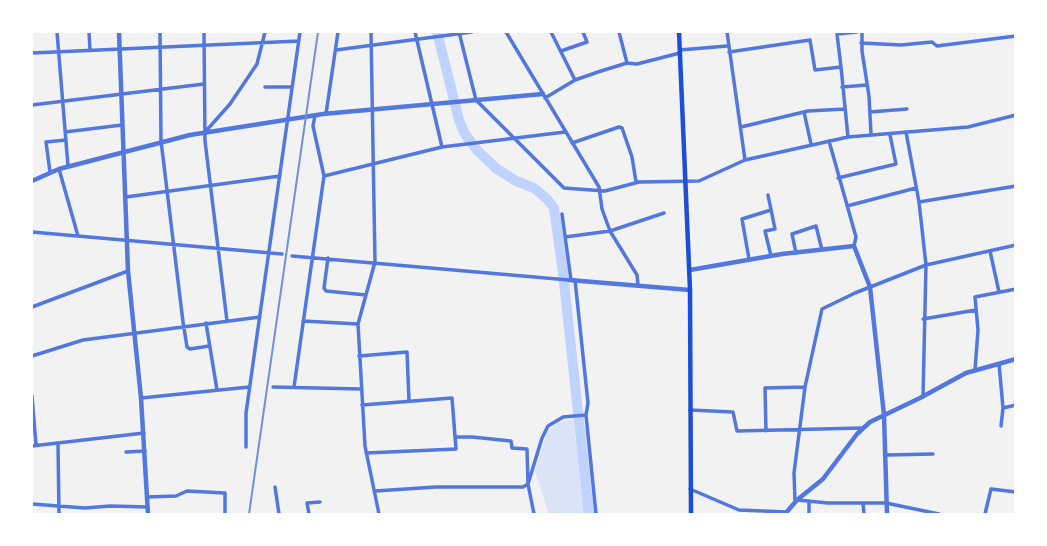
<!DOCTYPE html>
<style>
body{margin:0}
#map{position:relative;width:1047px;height:546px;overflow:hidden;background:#f2f2f2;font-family:"Nunito Sans",sans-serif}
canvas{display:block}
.frame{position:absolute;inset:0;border:33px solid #fff;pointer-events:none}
</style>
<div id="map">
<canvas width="1047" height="546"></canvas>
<div class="frame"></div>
</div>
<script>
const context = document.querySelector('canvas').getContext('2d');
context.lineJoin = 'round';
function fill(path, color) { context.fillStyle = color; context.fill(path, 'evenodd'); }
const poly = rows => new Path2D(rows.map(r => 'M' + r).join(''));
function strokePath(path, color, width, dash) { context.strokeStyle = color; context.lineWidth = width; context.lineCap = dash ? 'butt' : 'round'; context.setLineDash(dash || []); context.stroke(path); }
fill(poly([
 [573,419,585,514,549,514,535,471,547,432,558,422]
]), '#dbe4f7');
strokePath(poly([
 [437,32,459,120,465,134,477,150,497,169,516,181,534,188,547,199,554,208,563,273,589,514]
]), '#bfd3fe', 10);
strokePath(poly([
 [57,32,68,166],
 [89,32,90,50],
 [160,32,161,141,183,322,187,347,190,349,209,346],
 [204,32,205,141,227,321],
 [371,32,375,262,358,324,365,446,379,514],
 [415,32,442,147],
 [459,32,476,100,564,188,605,191,639,182,699,181,745,160,848,137,968,127,1016,115],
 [506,32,599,187,602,209,610,231,637,275,638,285],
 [551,32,575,80],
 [619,32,627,63],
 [727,32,745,160],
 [862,32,862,51,869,96,871,134],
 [861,43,901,45,932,42,937,46,1016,36],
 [336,50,472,32],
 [680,50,727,46],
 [561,51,587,42,583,32],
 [729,52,810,40,815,70,841,67,848,137],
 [32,53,299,41],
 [841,67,837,34,857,32],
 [265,87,292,87],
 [842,87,867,85],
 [545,98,575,80,601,71,627,63,637,64,680,53],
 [32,105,204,84],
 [804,112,811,144],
 [870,112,907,109],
 [326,114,338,32],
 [741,127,808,111,845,109],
 [206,131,230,104,257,64,265,32],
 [65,132,122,125],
 [906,132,919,202,926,265,923,397],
 [829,141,856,237,854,246],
 [572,143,619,127,622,128,632,157,636,182],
 [59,169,78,236],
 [50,172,46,142,66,140],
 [324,176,442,147,565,132],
 [838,178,896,164,890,135],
 [768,195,775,229,765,231,771,256],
 [126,197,280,176],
 [919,202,1016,186],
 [847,206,916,188],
 [562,214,571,280],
 [32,232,282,254],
 [565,237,610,231,664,213],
 [990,251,999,292],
 [796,253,792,234,816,226,822,250],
 [292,256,569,280],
 [328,258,324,288,326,291,366,295],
 [749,259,742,219,771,210],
 [575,280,588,403,586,415,596,514],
 [32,307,128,271],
 [923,319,976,310],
 [303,321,358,324],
 [206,323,217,390],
 [32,356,83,340,260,317],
 [359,356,407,352,409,401],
 [999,364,1003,408,1001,426],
 [975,370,978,330,975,297,1016,289],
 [273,387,361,389],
 [294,387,324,176,313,126,315,115],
 [32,396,36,445],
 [141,398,249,387],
 [362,405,452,398,456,449,366,453],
 [1003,408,1016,405],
 [690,410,733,412,737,431,862,428],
 [766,431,765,388,805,387],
 [456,437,472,437,511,441,512,448,527,449,528,484,534,514],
 [58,444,59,514],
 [32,446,144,433],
 [246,447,246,413,300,32],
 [126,452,145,451],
 [887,455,933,454],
 [275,487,279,514],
 [690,489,739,510,787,512],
 [375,491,436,487,523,487,528,484,542,438,548,426,563,417,586,415],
 [147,497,176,496,187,491,225,493,225,514],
 [797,500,828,503,886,503,939,514],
 [809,501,809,514],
 [795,502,794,473,805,387,822,309,855,293,926,265,1016,245],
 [863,503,864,514],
 [32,504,85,508,110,506,148,507],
 [309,514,307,503,320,502],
 [985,514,991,489,1016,492]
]), '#5277de', 3.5);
strokePath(poly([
 [119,32,128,271,141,398,148,514],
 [32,181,59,169,190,135,323,114,543,94],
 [690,270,782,254,854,246,870,287,884,415,887,514],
 [569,280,690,290],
 [785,514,797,500,823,479,857,434,870,422,920,398,966,373,1016,359]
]), '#5277de', 4.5);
strokePath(poly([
 [679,32,690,290,691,514]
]), '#1d4ed8', 4.5);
strokePath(poly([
 [249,514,318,32]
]), '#7290e2', 2);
</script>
